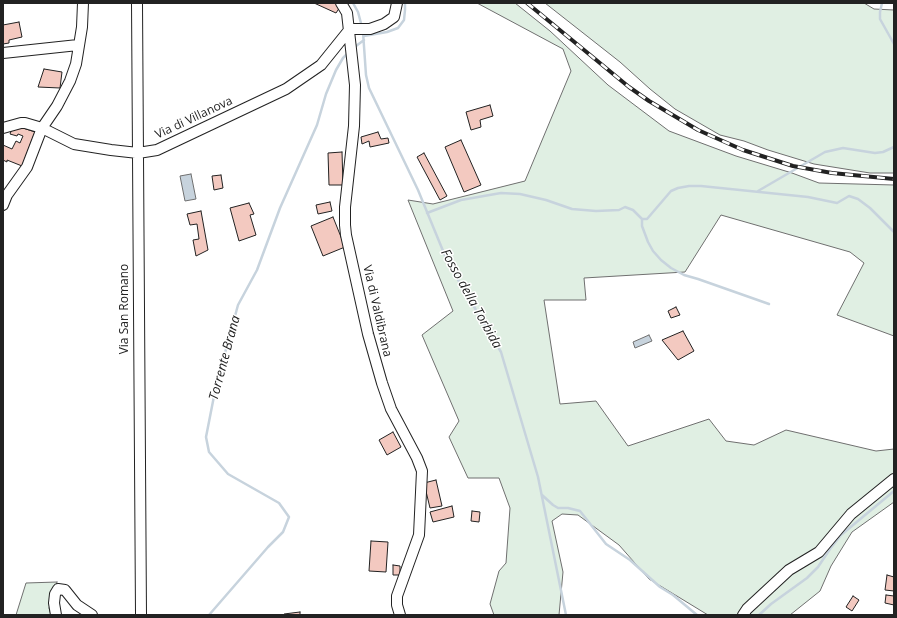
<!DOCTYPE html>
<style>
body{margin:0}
#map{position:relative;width:897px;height:618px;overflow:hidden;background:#fff;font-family:"Open Sans",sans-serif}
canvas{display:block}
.frame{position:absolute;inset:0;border:4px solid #222;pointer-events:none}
</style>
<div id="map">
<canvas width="897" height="618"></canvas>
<div class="frame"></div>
</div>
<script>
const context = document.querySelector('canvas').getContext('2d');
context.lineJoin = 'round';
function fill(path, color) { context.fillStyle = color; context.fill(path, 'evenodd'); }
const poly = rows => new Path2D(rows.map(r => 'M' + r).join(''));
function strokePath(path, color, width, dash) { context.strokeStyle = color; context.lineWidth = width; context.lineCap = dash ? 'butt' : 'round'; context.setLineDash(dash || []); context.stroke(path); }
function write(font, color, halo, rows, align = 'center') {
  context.font = font + ' "Open Sans",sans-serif'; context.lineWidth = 3; context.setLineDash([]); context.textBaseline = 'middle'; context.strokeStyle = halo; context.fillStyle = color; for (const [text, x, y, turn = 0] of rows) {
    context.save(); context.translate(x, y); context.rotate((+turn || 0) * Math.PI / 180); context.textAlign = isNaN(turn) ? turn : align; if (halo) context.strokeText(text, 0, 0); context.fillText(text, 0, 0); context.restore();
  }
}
const green = poly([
 [477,3,515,3,550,31,608,85,669,131,736,156,792,173,819,183,894,185,894,336,837,315,864,263,850,252,721,215,685,272,584,278,586,300,544,300,560,404,596,401,628,446,709,419,726,441,754,445,786,430,876,451,894,449,894,502,852,532,831,566,820,591,790,615,708,615,649,579,619,545,578,515,562,514,552,521,563,572,559,615,494,615,490,604,499,571,506,563,510,508,499,478,468,478,449,437,459,421,422,335,453,311,408,200,433,204,525,181,571,71,563,49,477,3],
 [545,3,864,3,874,9,894,10,894,173,870,173,814,164,768,150,744,141,720,135,675,109,650,89,620,62,545,3],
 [57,582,49,608,51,615,16,615,26,583,57,582]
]);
fill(green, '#e0efe3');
strokePath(green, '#6f6f6f', 1);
const water = poly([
 [191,174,196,199,185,201,180,176,191,174],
 [649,335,652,341,635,348,633,342,649,335]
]);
fill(water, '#c7d3dd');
strokePath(water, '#6f6f6f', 1);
strokePath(poly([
 [353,3,358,12,362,27],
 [882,3,880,12,880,19,894,44],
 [363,32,366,75,369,88,418,190,448,263,501,352,538,477,566,615],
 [364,36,387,32,398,28,404,20,405,10,405,3],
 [356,46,364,40],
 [758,191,825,152,843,148,875,153,883,152,894,147],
 [427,213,461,200,501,193,520,194,546,200,572,209,596,211,619,210,625,207,633,210,642,219,642,226,648,242,653,251,661,260,671,268,684,275,698,279,769,304],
 [642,219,647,219,671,191,678,188,689,186,701,186,808,197,837,203,849,196,858,199,870,208,894,232],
 [542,495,553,505,558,508,568,508,580,511,606,544,630,560,660,587,673,595,697,615],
 [209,615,268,547,283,532,289,517,279,503,228,474,209,452,206,437,216,386,238,305,257,270,280,208,317,125,326,94,336,70,343,58,348,53],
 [759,615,771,604,807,578,818,567,830,549,841,535,894,491]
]), '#c7d3dd', 2.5);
const building = poly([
 [314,3,337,3,340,7,336,13,314,3],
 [19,22,22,37,9,40,9,43,3,44,3,25,19,22],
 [44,69,62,72,60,88,38,87,44,69],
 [490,105,493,116,480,120,481,127,471,130,466,112,490,105],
 [20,127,35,132,22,166,7,160,7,162,3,160,3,145,12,149,16,141,20,143,23,136,18,134,17,136,10,134,12,129,20,127],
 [378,132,381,139,388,138,389,143,370,147,369,141,362,144,361,137,378,132],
 [461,140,481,185,464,192,445,147,461,140],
 [342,152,343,185,329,185,328,153,342,152],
 [424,153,447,196,440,200,417,157,424,153],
 [221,175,223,188,214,190,212,176,221,175],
 [330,202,332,211,318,214,316,205,330,202],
 [249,203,254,214,250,215,256,235,239,241,230,208,249,203],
 [201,211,208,250,196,256,193,240,199,239,197,224,190,225,187,214,201,211],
 [333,217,345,247,323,256,311,226,333,217],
 [676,307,680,315,671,318,668,311,676,307],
 [683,331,694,351,678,360,662,340,683,331],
 [393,432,401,447,387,455,379,440,393,432],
 [436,480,442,506,430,508,424,483,436,480],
 [452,506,454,517,433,522,430,512,452,506],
 [472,511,480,512,479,522,471,521,472,511],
 [371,541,388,542,386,572,369,571,371,541],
 [393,565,400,566,400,575,393,575,393,565],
 [887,575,894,577,894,591,885,590,887,575],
 [886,595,894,596,894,605,885,603,886,595],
 [853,596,859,600,852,611,846,607,853,596],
 [300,612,300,615,284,615,284,614,300,612]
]);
fill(building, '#f3c9c0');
strokePath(building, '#222', 1);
const minor = poly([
 [137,3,141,615],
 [341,3,347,13,355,85,354,126,345,207,345,225,346,235,368,334,382,383,391,409,417,458,422,471,419,535,397,596,397,605,400,615],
 [350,29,370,29,384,24,394,17,397,3],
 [3,53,78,45],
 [3,128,21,123,25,123,42,128,74,144,111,150,138,153,157,150,286,89,321,65,350,29],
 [3,205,7,195,27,167,42,128,57,106,70,81,76,64,82,27,83,3],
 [56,615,54,603,55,594,58,589,65,590,77,605,92,615],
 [743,615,747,609,789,570,819,552,851,514,894,479]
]);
strokePath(minor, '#222', 12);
strokePath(minor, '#fff', 10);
const rail = poly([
 [527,3,629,87,649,101,698,130,743,150,793,166,832,173,894,179]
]);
strokePath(rail, '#222', 4);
strokePath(rail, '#fff', 2.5, [8]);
write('12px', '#222', '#fff', [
 ["Via di Villanova",194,118,-25],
 ["Via San Romano",125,309,-90],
 ["Via di Valdibrana",377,311,77]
]);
write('italic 13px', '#222', '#fff', [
 ["Fosso della Torbida",471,299,61],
 ["Torrente Brana",225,358,-75]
]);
</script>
